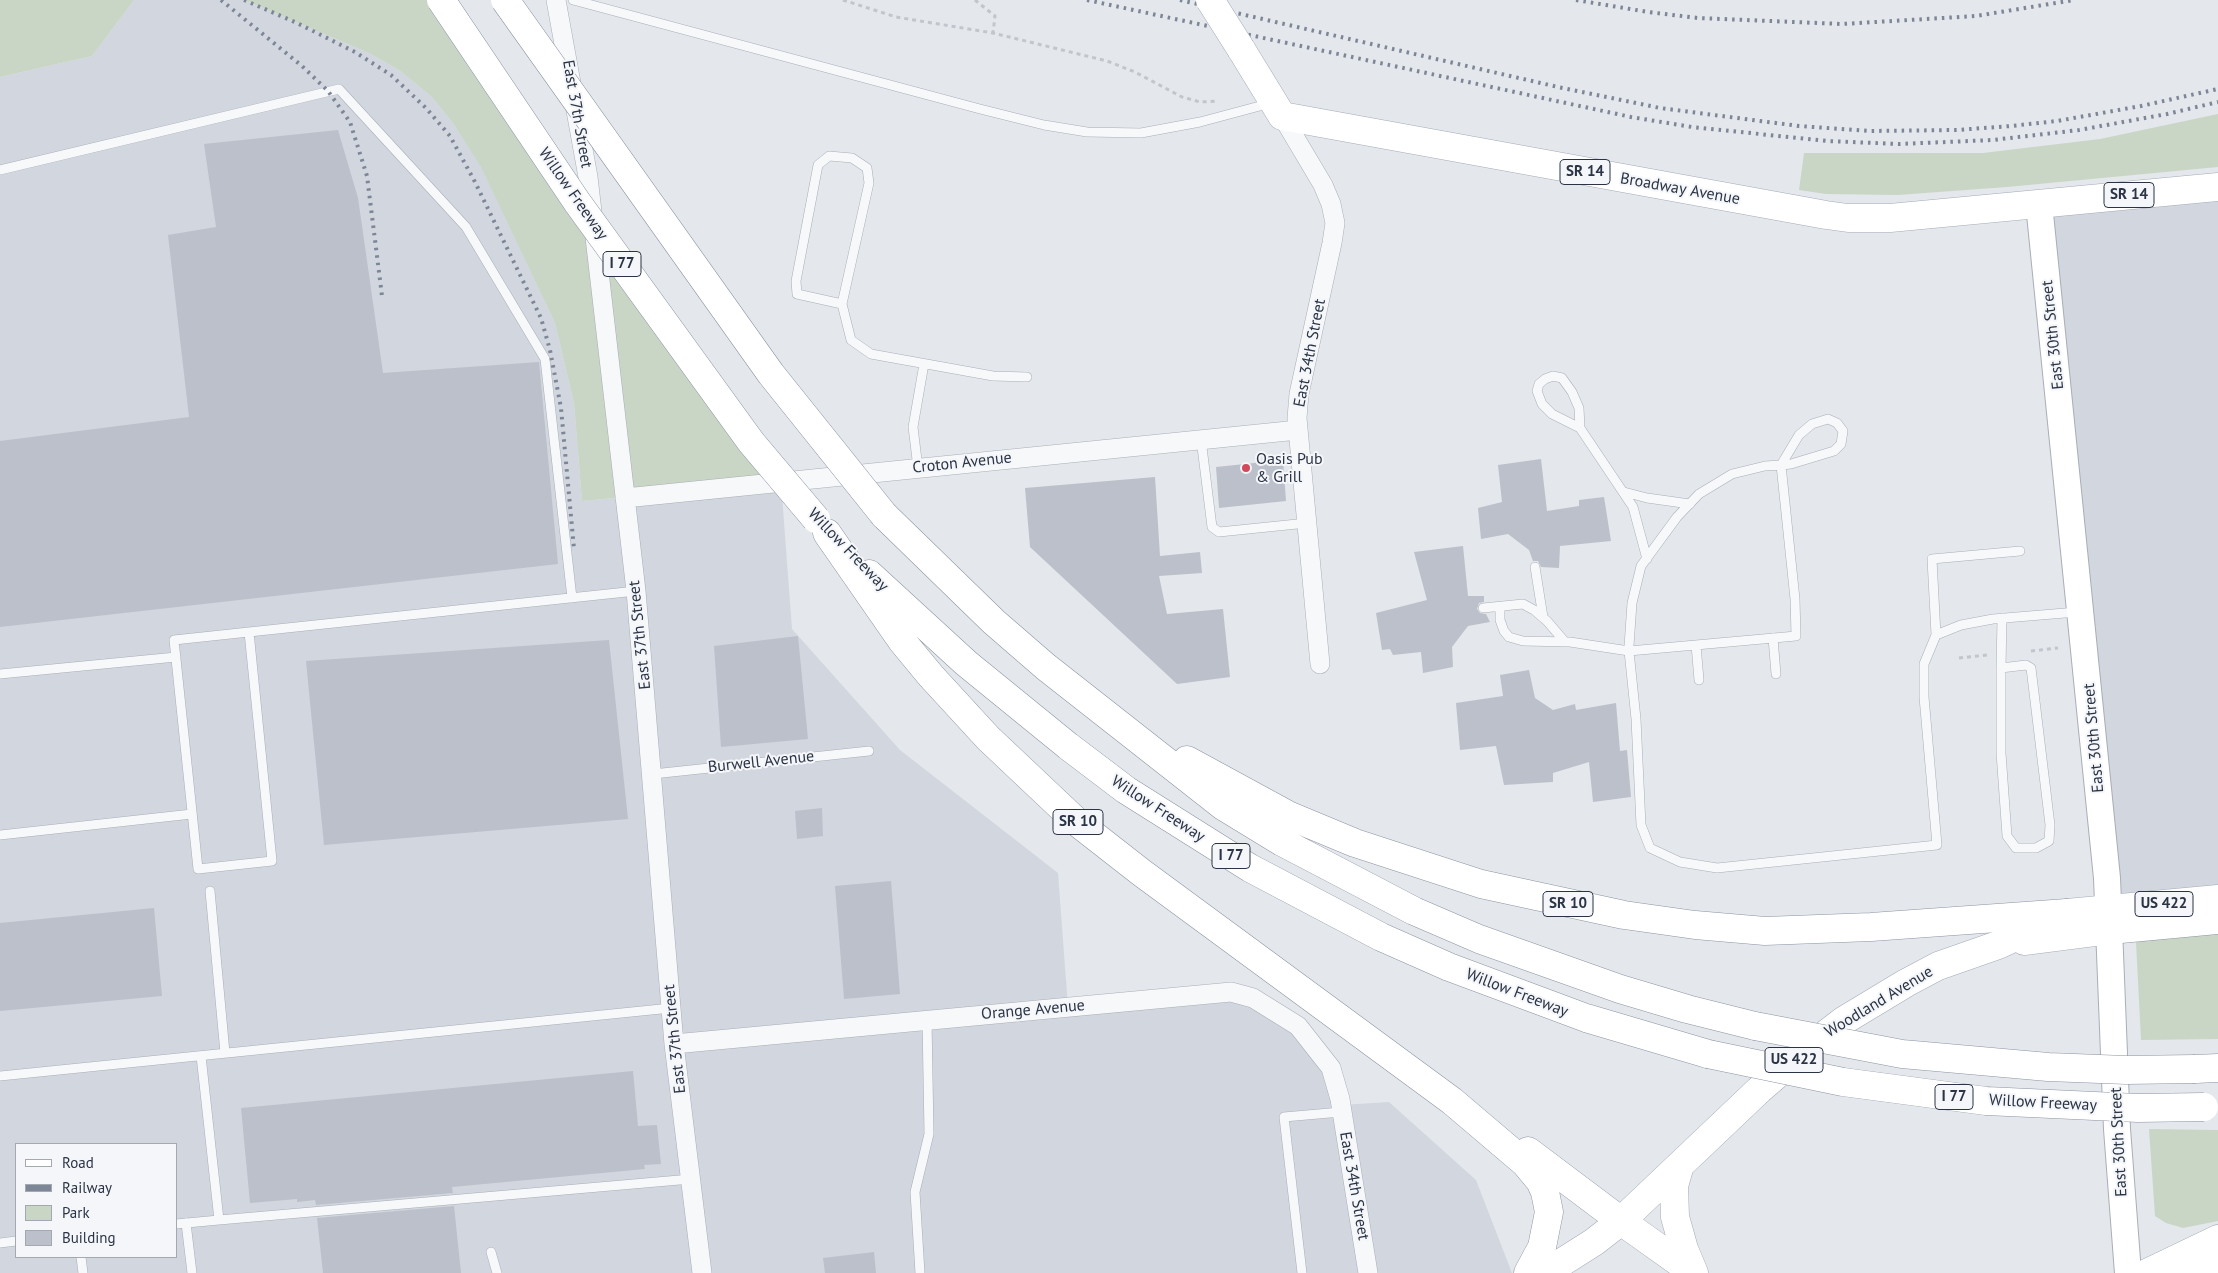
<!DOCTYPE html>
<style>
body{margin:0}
#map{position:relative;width:2218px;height:1273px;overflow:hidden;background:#e4e7ec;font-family:"PT Sans",sans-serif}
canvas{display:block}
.legend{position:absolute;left:15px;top:1143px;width:162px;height:115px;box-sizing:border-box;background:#f4f6f9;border:1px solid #a4a8b1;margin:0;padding:6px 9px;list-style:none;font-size:15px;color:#2b3445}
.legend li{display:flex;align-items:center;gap:10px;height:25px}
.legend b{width:25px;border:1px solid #a4a8b1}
</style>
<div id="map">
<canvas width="2218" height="1273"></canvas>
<ul class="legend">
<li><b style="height:6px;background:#fff"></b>Road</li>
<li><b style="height:6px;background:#7d8696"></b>Railway</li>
<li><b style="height:14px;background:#c9d6c5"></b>Park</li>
<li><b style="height:14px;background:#bbc0ca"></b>Building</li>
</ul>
</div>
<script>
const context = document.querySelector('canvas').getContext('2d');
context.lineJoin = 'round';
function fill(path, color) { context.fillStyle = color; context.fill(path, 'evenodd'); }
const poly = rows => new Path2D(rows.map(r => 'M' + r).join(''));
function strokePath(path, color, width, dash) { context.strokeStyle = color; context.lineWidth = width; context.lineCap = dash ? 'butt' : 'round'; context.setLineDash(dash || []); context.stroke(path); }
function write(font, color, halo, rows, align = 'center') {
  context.font = font + ' "PT Sans",sans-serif'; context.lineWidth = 4; context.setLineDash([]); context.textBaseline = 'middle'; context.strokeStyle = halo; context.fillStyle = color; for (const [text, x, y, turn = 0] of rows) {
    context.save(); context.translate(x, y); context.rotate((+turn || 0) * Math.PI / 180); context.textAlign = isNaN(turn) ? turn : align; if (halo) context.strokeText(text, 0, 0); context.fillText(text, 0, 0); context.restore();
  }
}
fill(poly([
 [134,0,244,0,369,53,399,70,431,96,453,123,481,166,555,323,574,403,582,501,781,482,792,629,900,750,1058,873,1068,1007,1231,992,1298,1026,1341,1105,1389,1102,1476,1180,1512,1273,0,1273,0,77,92,56],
 [16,1144,176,1144,176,1257,16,1257],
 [2218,187,2218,899,2110,909,2039,204]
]), '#d2d6de');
fill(poly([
 [0,0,134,0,92,56,0,77],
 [244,0,441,0,781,482,582,501,574,403,555,323,481,167,453,123,431,96,399,70,369,53],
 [2218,114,2218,167,2007,187,1898,195,1826,194,1799,190,1804,153,1983,153,2100,139],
 [2218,926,2218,1039,2141,1040,2136,942,2142,936],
 [2149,1129,2218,1130,2218,1221,2183,1228,2166,1223,2155,1216]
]), '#c9d6c5');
fill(poly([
 [338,130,358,198,383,373,539,362,558,564,0,627,0,441,189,417,168,235,216,227,204,144],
 [1541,459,1547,511,1579,506,1579,500,1604,497,1611,541,1560,546,1559,568,1541,567,1538,561,1533,561,1529,550,1508,534,1481,539,1478,508,1502,502,1498,465],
 [1283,460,1286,501,1219,508,1216,467],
 [1155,477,1160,556,1200,552,1202,573,1159,576,1167,614,1223,609,1230,677,1177,684,1030,547,1025,488],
 [1463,546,1468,596,1484,596,1484,602,1479,603,1477,609,1480,613,1486,614,1490,622,1468,626,1452,647,1453,667,1423,673,1421,652,1393,655,1390,649,1382,650,1376,613,1427,600,1414,552],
 [798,636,808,739,721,747,714,646],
 [609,640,628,819,324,845,306,661],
 [1529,670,1535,698,1553,710,1575,704,1576,710,1616,703,1620,751,1627,750,1631,797,1593,802,1589,762,1553,773,1553,782,1504,785,1496,746,1460,750,1456,703,1503,696,1500,675],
 [822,808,823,836,797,839,795,811],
 [891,881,900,994,844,999,835,886],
 [154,908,162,996,0,1011,0,923],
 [633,1071,638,1126,657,1125,661,1164,644,1165,645,1169,452,1187,453,1193,316,1205,315,1200,297,1202,297,1199,250,1203,241,1108],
 [454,1206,461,1273,323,1273,317,1218],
 [874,1252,876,1273,825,1273,823,1258]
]), '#bbc0ca');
const lane = poly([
 [573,0,980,109,1044,125,1087,132,1141,133,1200,122,1271,103],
 [0,170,339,89,466,227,545,359,572,598],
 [842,304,797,294,796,281,818,165,829,156,852,158,867,168,869,183,842,304,851,340,871,354,993,376,1027,377],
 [1580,428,1552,414,1542,404,1537,391,1539,384,1545,379,1553,376,1562,378,1572,392,1579,408,1580,428,1633,507,1647,559],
 [1201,439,1212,527,1219,532,1307,523],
 [918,468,913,427,924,364],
 [1624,492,1647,498,1690,504],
 [1535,567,1543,617],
 [1500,607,1500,620,1504,631,1509,637,1523,641,1570,642,1629,651,1796,636,1795,599,1781,465,1799,435,1812,424,1828,419,1837,423,1843,431,1841,444,1834,451,1791,464,1781,465,1765,466,1732,474,1699,494,1677,517,1641,566,1632,603,1629,646,1629,651,1636,719,1641,825,1650,848,1680,862,1717,868,1937,845,1924,697,1924,664,1936,635,1961,625,1993,619,2077,612],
 [1483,608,1523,604,1534,610,1547,621,1565,642],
 [249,632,272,861,198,869,174,640,249,632,636,591],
 [1936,635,1932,559,2020,551],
 [1773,638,1776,674],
 [1696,645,1699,680],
 [2001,668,2026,665,2031,668,2050,825,2049,841,2036,848,2016,848,2007,836,2001,753,2001,668,2002,618],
 [0,674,176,657],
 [653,774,869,751],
 [0,835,192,814],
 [210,891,225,1053],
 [0,1076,671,1008],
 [219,1220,691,1179],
 [186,1223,192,1273],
 [176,1224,219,1220,201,1056],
 [0,1243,16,1241],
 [491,1252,497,1273],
 [81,1257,83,1273],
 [920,1273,915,1192,929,1134,927,1020],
 [1302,1273,1284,1117,1341,1112]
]);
const street = poly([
 [556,0,588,177,636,591,674,1044,702,1273],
 [1282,116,1323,185,1331,204,1335,223,1332,243,1299,394,1297,418,1320,664],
 [625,498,1298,430],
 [674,1044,1231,992,1253,998,1298,1026,1331,1068,1340,1099,1368,1273]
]);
const secondary = poly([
 [2039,204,2107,878,2117,1129,2128,1273]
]);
const primary = poly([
 [1241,49,1282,116,1826,215,1848,218,1890,218,2218,187],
 [2024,941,2110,930],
 [1680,1165,1674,1186,1675,1217,1684,1249,1694,1273],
 [1621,1221,1694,1273],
 [1545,1273,1594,1242,1621,1221,1759,1090,1809,1047,1843,1021,1906,983,1938,966,1998,945,2067,913,2218,899],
 [2150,1273,2218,1266]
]);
const highway = poly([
 [884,515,994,622,1046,667,1223,806,1282,842,1414,911,1479,939,1620,989,1687,1009,1755,1026],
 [827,533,902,641,931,676,988,738,1078,823,1142,873,1452,1101,1525,1163,1540,1181,1545,1192,1549,1212,1542,1247,1528,1273],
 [869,574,966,663,1068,746,1126,790,1250,868,1381,937,1449,967,1586,1018,1708,1054],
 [1187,760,1290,816,1355,843,1481,884,1624,915,1695,925,1765,931,1871,927,2067,913],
 [2110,930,2218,920],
 [2195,1069,2218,1068],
 [1528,1151,1621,1221],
 [2147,1273,2218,1239]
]);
strokePath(lane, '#a9aeb7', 10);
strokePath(street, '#a9aeb7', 20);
strokePath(secondary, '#a9aeb7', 28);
strokePath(primary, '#a3abb8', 29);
strokePath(highway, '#8b94a3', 29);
strokePath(poly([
 [843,0,896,17,993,33,1107,61,1135,72,1182,97,1200,102,1218,101],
 [975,0,995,16,993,33],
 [2031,651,2058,648],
 [1959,658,1987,655]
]), '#c2c5cb', 3, [4, 4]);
strokePath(lane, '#f7f8fa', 9);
strokePath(street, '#f7f8fa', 19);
strokePath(secondary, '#fff', 26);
strokePath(primary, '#fff', 28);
strokePath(highway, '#fff', 28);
strokePath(poly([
 [221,0,302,66,328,91,350,122,367,176,382,296],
 [244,0,297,23,355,52,391,75,426,108,450,136,475,182,541,318,550,350,561,408,574,549],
 [1087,0,1631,117,1692,127,1827,141,1899,144,1993,140,2079,130,2167,114,2218,102],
 [1180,0,1558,87,1660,108,1799,126,1870,131,1957,130,2011,126,2057,121,2141,106,2218,89],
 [1576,0,1648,12,1698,18,1842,24,1976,16,2074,0]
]), '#7d8696', 4, [2.5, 5]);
const primaryBridge = poly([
 [1210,0,1241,49]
]);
const highwayBridge = poly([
 [441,0,577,202,751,442,816,519],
 [505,0,771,374,884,515],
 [1755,1026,1902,1054,2048,1067,2126,1070,2195,1069],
 [1708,1054,1843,1082,1986,1101,2138,1108,2204,1107]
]);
strokePath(primaryBridge, '#a3abb8', 29, []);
strokePath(highwayBridge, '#8b94a3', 29, []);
strokePath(primaryBridge, '#fff', 28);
strokePath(highwayBridge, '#fff', 28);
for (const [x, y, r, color] of [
 [1246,468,5,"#d1495b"]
]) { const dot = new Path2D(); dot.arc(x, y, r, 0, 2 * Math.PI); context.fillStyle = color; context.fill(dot); strokePath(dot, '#f4f6f9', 2); }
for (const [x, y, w] of [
 [1585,172,50],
 [2129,195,50],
 [622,264,38],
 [1078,822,50],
 [1231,856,38],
 [1568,904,50],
 [2164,904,58],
 [1794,1060,58],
 [1954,1097,38]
]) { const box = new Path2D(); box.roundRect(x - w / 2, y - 12.5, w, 25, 4); context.fillStyle = '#f4f6f9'; context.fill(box); strokePath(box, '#2b3445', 1); }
write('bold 15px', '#2b3445', null, [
 ["SR 14",1585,172],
 ["SR 14",2129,195],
 ["I 77",622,264],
 ["SR 10",1078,822],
 ["I 77",1231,856],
 ["SR 10",1568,904],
 ["US 422",2164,904],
 ["US 422",1794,1060],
 ["I 77",1954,1097]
]);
write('16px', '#2b3445', '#f4f6f9', [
 ["East 37th Street",577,114,80],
 ["Broadway Avenue",1680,189,10],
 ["Willow Freeway",573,194,55],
 ["East 30th Street",2053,335,-96],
 ["East 34th Street",1310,353,-79],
 ["Croton Avenue",962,463,-6],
 ["Willow Freeway",848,550,46],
 ["East 37th Street",640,635,-96],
 ["East 30th Street",2094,738,-95],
 ["Burwell Avenue",761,762,-6],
 ["Willow Freeway",1158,809,33],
 ["Willow Freeway",1517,993,21],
 ["Woodland Avenue",1879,1002,-31],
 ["Orange Avenue",1033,1010,-5],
 ["East 37th Street",675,1039,-96],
 ["Willow Freeway",2043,1103,3],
 ["East 30th Street",2119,1142,-93],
 ["East 34th Street",1354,1186,80]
]);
write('16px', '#2b3445', '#f4f6f9', [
 ["Oasis Pub",1256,459],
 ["& Grill",1256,477]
], 'left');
</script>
